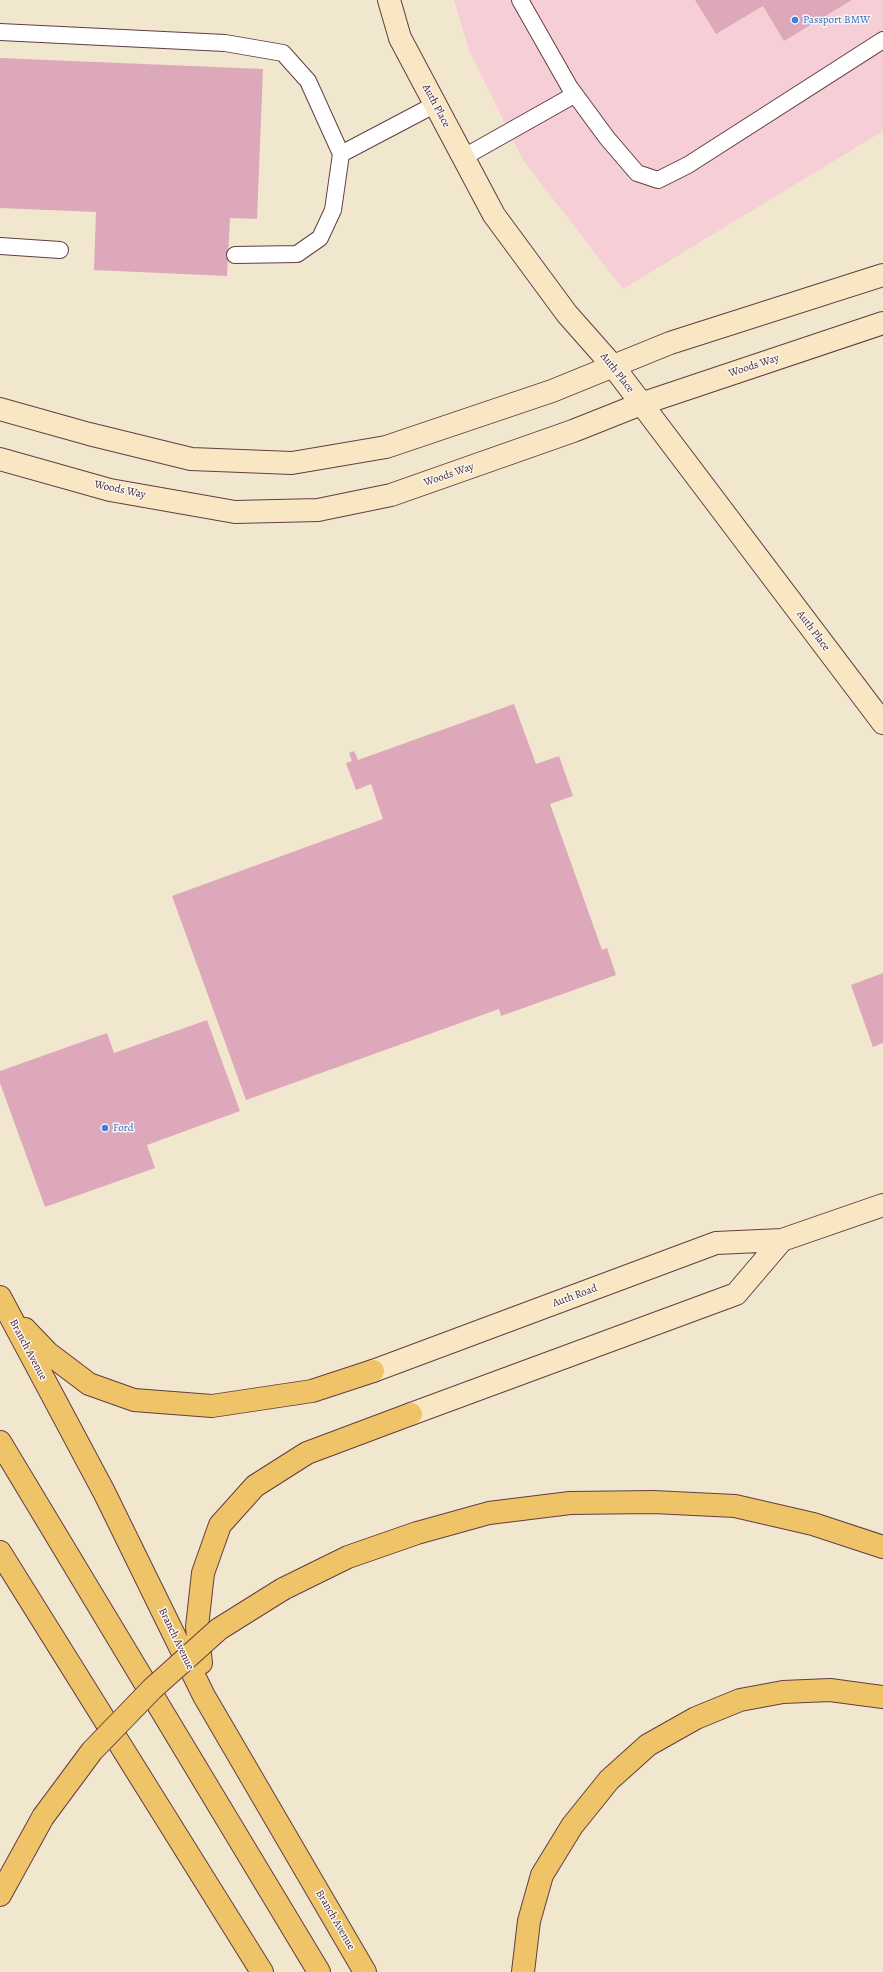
<!DOCTYPE html>
<style>
body{margin:0}
canvas{display:block;background:#f1e6ce}
</style>
<canvas width="883" height="1972"></canvas>
<script>
const context = document.querySelector('canvas').getContext('2d');
context.lineJoin = 'round';
function fill(path, color) { context.fillStyle = color; context.fill(path, 'evenodd'); }
const poly = rows => new Path2D(rows.map(r => 'M' + r).join(''));
function strokePath(path, color, width, dash) { context.strokeStyle = color; context.lineWidth = width; context.lineCap = dash ? 'butt' : 'round'; context.setLineDash(dash || []); context.stroke(path); }
function write(font, color, halo, rows, align = 'center') {
  context.font = font + ' Alegreya,serif'; context.lineWidth = 3; context.setLineDash([]); context.textBaseline = 'middle'; context.strokeStyle = halo; context.fillStyle = color; for (const [text, x, y, turn = 0] of rows) {
    context.save(); context.translate(x, y); context.rotate((+turn || 0) * Math.PI / 180); context.textAlign = isNaN(turn) ? turn : align; if (halo) context.strokeText(text, 0, 0); context.fillText(text, 0, 0); context.restore();
  }
}
fill(poly([
 [454,0,883,0,883,131,623,289,523,160,469,50]
]), '#f6cfd6');
fill(poly([
 [695,0,852,0,784,41,763,6,716,34],
 [0,58,263,69,257,219,230,218,227,276,94,270,96,212,0,208],
 [514,704,536,764,559,756,573,796,550,804,602,950,607,948,616,975,501,1016,499,1009,246,1100,172,896,383,819,371,784,356,790,346,763,352,761,349,753,354,751,358,760],
 [883,973,883,1043,873,1047,851,985],
 [207,1020,240,1111,147,1145,155,1168,45,1207,0,1083,0,1071,107,1033,114,1053]
]), '#dea8bb');
const lane = poly([
 [0,32,225,43,283,53,308,81,341,154,436,104],
 [571,89,607,138,637,173,658,180,688,165,883,40],
 [464,157,574,95,520,0],
 [0,246,60,250],
 [235,255,297,254,320,238,333,210,341,154]
]);
const secondary = poly([
 [389,0,400,38,494,215,567,314,613,366,883,723],
 [0,409,89,434,191,459,292,463,386,447,552,391,670,343,883,275],
 [0,459,110,490,235,512,318,510,391,495,573,431,641,404,883,323],
 [373,1371,716,1243,782,1240,883,1205],
 [411,1414,736,1294,782,1240]
]);
const highway = poly([
 [0,1297,104,1492,204,1696,365,1972],
 [25,1329,48,1353,89,1384,134,1400,212,1406,312,1391,373,1371],
 [0,1442,319,1972],
 [0,1552,262,1972],
 [283,1589,348,1557,417,1533,489,1513,570,1503,653,1502,735,1506,813,1524,883,1547],
 [201,1663,197,1627,203,1573,220,1525,255,1486,307,1453,411,1414],
 [0,1895,43,1817],
 [523,1972,529,1921,542,1875,572,1826,609,1780,648,1745,696,1718,740,1700,783,1692,830,1690,883,1697]
]);
strokePath(lane, '#633d43', 18);
strokePath(secondary, '#633d43', 24);
strokePath(highway, '#633d43', 24);
strokePath(lane, '#fff', 16);
strokePath(secondary, '#f9e7c3', 22);
strokePath(highway, '#efc469', 22);
const highwayBridge = poly([
 [43,1817,92,1751,152,1689,219,1629,283,1589]
]);
strokePath(highwayBridge, '#633d43', 24, []);
strokePath(highwayBridge, '#efc469', 22);
for (const [x, y, r, color] of [
 [795,20,4,"#3f7fe0"],
 [105,1128,4,"#3f7fe0"]
]) { const dot = new Path2D(); dot.arc(x, y, r, 0, 2 * Math.PI); context.fillStyle = color; context.fill(dot); strokePath(dot, '#f6f6f2', 1.5); }
write('11px', '#366cbe', '#f6f6f2', [
 ["Passport BMW",803,20],
 ["Ford",113,1128]
], 'left');
write('11px', '#4a1f2b', '#f6f6f2', [
 ["Auth Place",436,106,62],
 ["Woods Way",754,366,-18],
 ["Auth Place",617,373,52],
 ["Woods Way",449,475,-19],
 ["Woods Way",120,490,12],
 ["Auth Place",813,631,53],
 ["Auth Road",575,1296,-20],
 ["Branch Avenue",28,1350,62],
 ["Branch Avenue",176,1639,64],
 ["Branch Avenue",335,1920,60]
]);
</script>
